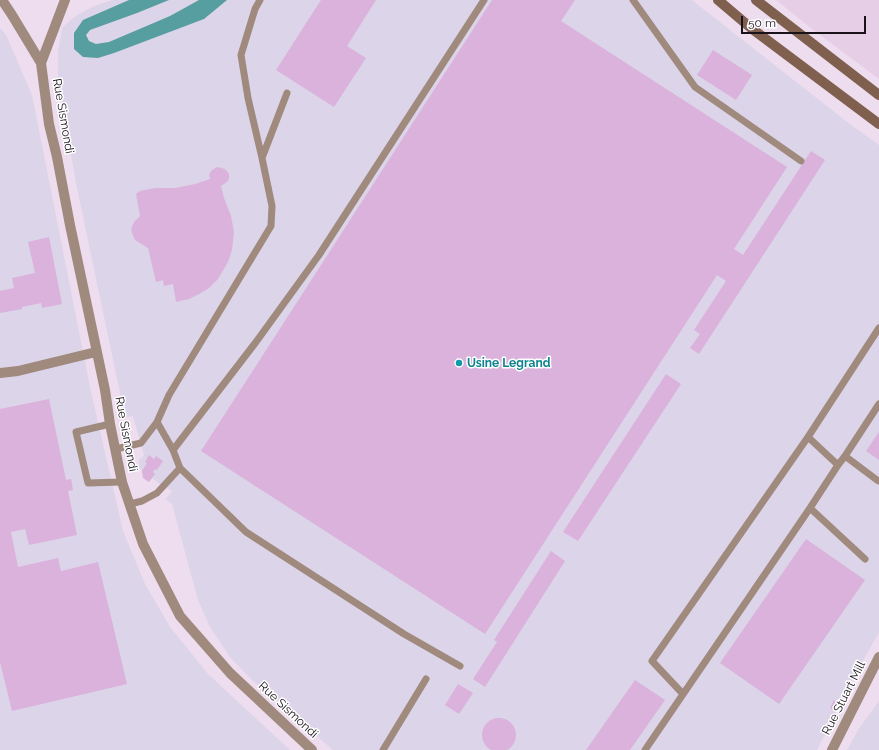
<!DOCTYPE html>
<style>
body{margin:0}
#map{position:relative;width:879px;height:750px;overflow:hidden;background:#eedcef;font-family:Raleway,sans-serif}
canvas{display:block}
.scale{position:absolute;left:741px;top:16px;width:125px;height:18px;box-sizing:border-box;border:2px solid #191319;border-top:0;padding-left:5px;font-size:12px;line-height:14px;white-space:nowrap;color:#191319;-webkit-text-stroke:3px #fff;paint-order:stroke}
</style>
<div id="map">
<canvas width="879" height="750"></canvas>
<div class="scale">50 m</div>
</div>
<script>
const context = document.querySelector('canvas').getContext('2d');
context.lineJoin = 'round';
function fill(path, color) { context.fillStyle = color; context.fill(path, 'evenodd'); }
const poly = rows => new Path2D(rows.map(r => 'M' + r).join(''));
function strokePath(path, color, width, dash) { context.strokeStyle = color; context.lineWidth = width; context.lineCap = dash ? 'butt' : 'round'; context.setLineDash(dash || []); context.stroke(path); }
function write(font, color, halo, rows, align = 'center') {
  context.font = font + ' Raleway,sans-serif'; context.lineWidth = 3; context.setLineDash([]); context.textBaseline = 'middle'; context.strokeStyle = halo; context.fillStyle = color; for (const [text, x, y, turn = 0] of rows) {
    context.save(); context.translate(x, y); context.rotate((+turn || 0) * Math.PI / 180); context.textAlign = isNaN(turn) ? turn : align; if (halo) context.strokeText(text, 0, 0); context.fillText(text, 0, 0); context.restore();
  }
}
fill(poly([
 [776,0,879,0,879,79,812,29]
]), '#e6cee7');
fill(poly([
 [113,0,692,0,698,5,851,125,879,145,879,632,851,682,817,750,333,750,251,679,230,657,210,627,198,600,172,504,166,499,172,491,163,486,139,469,139,460,144,455,133,416,125,417,76,183,58,80,58,53,62,28,74,17,94,6],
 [0,28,6,35,32,95,91,392,123,531,145,584,170,627,208,674,290,750,0,750],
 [879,701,879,750,847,750,858,730]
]), '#dcd4e9');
fill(poly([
 [129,0,169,0,137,13,90,30,86,35,89,41,96,44,109,42,170,16,199,0,227,0,204,19,114,53,98,58,83,57,74,49,74,33,83,20]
]), '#569e9f');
fill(poly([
 [321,0,376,0,347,46,366,58,334,107,276,70],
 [492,0,575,0,561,21,787,167,734,249,743,255,811,151,825,160,699,354,690,348,700,334,694,330,726,281,717,275,485,634,201,451],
 [713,50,752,75,736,100,697,75],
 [218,167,225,169,229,174,229,179,227,182,221,186,224,198,231,216,234,232,232,250,228,262,218,279,209,288,199,294,189,299,176,302,173,284,164,286,163,280,156,282,148,248,135,240,133,236,131,229,134,222,140,216,136,194,140,191,155,188,175,188,195,184,210,179,209,175,211,171,215,168],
 [49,237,62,304,42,308,41,303,22,307,22,309,0,313,0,291,14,288,12,278,35,273,28,242],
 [666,374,681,384,578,541,563,532],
 [49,399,66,480,71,479,73,490,68,491,77,535,29,545,25,529,11,532,18,567,58,558,61,571,98,562,127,684,12,711,0,662,0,409],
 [879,432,879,460,866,451],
 [149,455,154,459,156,456,163,461,157,470,155,469,153,472,155,474,149,482,143,478,142,471,147,463,145,462],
 [806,539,865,580,779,704,720,663],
 [551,551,565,561,485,687,473,679,497,642,494,640],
 [635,680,665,700,630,750,586,750],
 [458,684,473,693,459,714,445,705],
 [834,700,839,703,835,711,830,708],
 '482 735a17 17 0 1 1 34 0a17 17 0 1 1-34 0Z'
]), '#dab2dc');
strokePath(poly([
 [633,0,695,87,801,161],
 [262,158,287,93],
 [157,422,173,450,180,468],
 [110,424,76,432,88,483,122,482],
 [116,449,141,443,157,422,169,395,271,226,272,206,262,158,248,98,241,55,255,9,260,0],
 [173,450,256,342,319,255,484,0],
 [845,456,877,480,879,481],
 [838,465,808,437,879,328],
 [130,504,142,501,157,493,180,468,246,532,404,634,460,666],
 [810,508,865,559],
 [683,694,652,661,808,437],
 [383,750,426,679],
 [645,750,810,508,838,465,845,456,879,404]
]), '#a08a7e', 7);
strokePath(poly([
 [2,0,12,15,41,63],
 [65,0,41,63,49,124,57,157,70,225,105,390,110,424,122,482,143,544,180,616,230,673,312,750],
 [0,373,18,371,96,352],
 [832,750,879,657]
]), '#a08a7e', 10);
strokePath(poly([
 [718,0,751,28,879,124],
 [756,0,879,95]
]), '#7f5f4e', 10);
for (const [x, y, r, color] of [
 [459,363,4,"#0f9aa8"]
]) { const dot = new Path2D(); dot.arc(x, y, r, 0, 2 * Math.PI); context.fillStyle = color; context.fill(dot); strokePath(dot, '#fff', 1.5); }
write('12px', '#191319', '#fff', [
 ["Rue Sismondi",63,116,80],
 ["Rue Sismondi",126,434,79],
 ["Rue Stuart Mill",844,698,-63],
 ["Rue Sismondi",288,710,43]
]);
write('bold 12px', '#0d838f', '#fff', [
 ["Usine Legrand",467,363]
], 'left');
</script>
